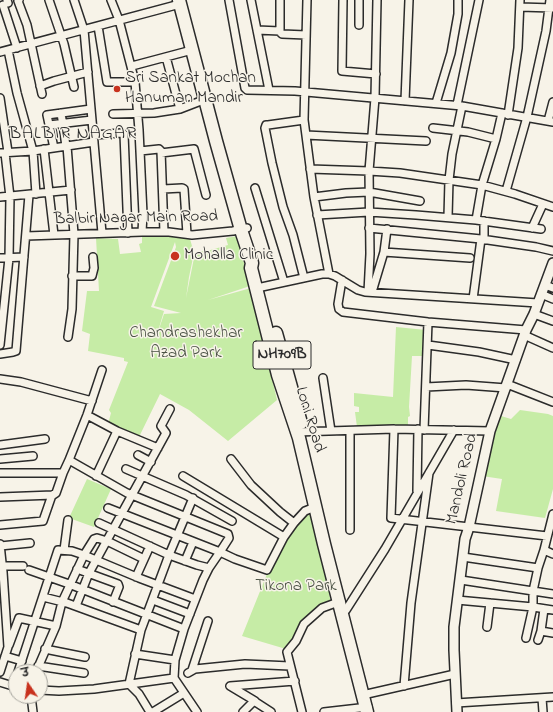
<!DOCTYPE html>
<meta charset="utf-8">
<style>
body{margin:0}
#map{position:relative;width:553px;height:712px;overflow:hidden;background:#f7f3e8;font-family:"Indie Flower","Playpen Sans Deva",sans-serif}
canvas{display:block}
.north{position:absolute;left:8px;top:664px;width:40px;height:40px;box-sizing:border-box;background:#f7f3e8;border:1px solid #a5a39c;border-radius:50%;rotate:347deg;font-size:11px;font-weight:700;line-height:16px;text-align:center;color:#2b2b2b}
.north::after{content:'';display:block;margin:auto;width:14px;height:18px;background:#c8321e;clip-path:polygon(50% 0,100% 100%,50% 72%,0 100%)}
</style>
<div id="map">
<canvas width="553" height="712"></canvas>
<div class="north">उ</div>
</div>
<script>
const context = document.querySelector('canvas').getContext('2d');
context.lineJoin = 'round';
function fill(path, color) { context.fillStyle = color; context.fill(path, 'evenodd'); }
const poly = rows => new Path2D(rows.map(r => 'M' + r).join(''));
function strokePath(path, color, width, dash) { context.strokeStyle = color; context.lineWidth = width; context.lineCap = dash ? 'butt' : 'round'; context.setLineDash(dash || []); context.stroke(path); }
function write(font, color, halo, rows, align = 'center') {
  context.font = font + ' "Indie Flower",sans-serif'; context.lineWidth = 3; context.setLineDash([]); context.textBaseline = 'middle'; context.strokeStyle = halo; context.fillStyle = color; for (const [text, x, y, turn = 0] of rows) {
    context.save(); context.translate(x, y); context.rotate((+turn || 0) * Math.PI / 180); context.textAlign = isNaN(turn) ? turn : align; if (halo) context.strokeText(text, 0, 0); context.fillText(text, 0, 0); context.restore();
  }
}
fill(poly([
 [151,236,166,236,190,239,194,253,189,277,186,298,195,253,203,251,207,251,228,245,226,238,237,236,250,286,208,300,251,288,277,400,228,441,189,410,160,394,138,439,108,424,111,413,109,410,128,362,124,361,124,358,88,351,90,334,82,331,87,291,99,291,96,238,118,239,120,254,141,252,139,244,142,243,142,237],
 [175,242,176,247,154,306,181,313,164,314,156,338,164,311,151,307],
 [396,327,426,330,425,356,412,356,409,407,410,416,408,417,408,427,357,427,355,412,359,412,359,407,354,406,354,393,393,397],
 [520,410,548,414,553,416,553,489,545,518,496,511,502,479,482,476,497,425,501,416,511,419],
 [87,479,111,489,94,527,69,518],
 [310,513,312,515,322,557,331,603,320,609,295,641,286,649,242,636,271,564,283,542,304,514]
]), '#c6eca6');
const minor = poly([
 [7,0,8,3],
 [19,0,18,1,27,25,42,94],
 [49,0,64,44,74,87],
 [74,0,84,30,102,233],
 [111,0,119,20,135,82,139,130,143,214,142,232],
 [229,0,245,88,247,90,295,91,462,106,553,122],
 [251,0,269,90],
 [280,0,280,32,282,34,306,35],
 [307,0,304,120,314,197,329,274],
 [343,0,342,71,376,74],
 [3,5,17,48],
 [520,7,553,8],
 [359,25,359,0],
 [98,26,107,82,135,82],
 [257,30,280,31],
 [8,50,17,93,33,151,36,194],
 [0,52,180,4],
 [166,57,180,109],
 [132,66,192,50],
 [40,86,54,81,88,72],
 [0,98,8,152],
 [405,101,409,0],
 [436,103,451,53,458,14,458,0],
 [457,105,479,0],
 [61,113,66,146],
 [113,114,154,113,180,109,206,99],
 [508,115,518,48,520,0],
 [304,120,268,125,266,125,265,128,272,163,283,207,293,235,304,278],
 [548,121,553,102],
 [49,125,92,120],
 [433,128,468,132,496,139,482,185,476,220],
 [94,135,121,133,124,134,128,233],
 [306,135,426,141],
 [496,139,502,113],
 [67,146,74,234,72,309,68,337],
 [54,148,47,115,91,109],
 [44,149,54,235],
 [140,151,159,149,161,151,164,232],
 [0,153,33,151,94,142],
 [161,153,194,149,206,195],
 [310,169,369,171,400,173,482,185,515,194,553,207],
 [255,188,284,282],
 [163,189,182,188,184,189,187,234],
 [506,191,527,117,546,31,550,0],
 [0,197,71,190],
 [314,197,346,193,369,192,420,201],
 [317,215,369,212,416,215,476,220,541,229],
 [448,217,449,180,452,154,462,106],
 [369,228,481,239,536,247,553,251],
 [532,228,543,204],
 [26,236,142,232,169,232,192,235,233,231,247,228],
 [484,239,484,221],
 [384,252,470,258],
 [0,258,24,257],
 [72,276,92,276,94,268,93,257],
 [342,280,338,304,339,309,343,312,428,322,526,330],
 [545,285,553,288],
 [257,288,322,274,329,274,335,276,358,290,365,292,538,303],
 [368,292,370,254,369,171,375,98,377,0],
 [372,292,384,252,387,229],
 [541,294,553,299],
 [473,299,481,239],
 [534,314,553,321],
 [524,335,553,348],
 [0,345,9,258,10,197,5,153],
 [428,345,479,352,516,360],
 [0,354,13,352,16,351,29,195],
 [323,378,331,431],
 [0,379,21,382,92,401],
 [507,384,553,402],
 [426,387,466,385,506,388],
 [87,415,117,431,158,448],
 [394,429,391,518,547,536],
 [424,430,428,322],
 [350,431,350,530],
 [296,432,394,429,490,431],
 [0,445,45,439],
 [138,455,151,462],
 [0,459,33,456],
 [231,459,251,485,280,512,294,523],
 [69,460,87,415,102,370],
 [126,469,186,495,232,521],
 [0,473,63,473,69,460,127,493,228,534,229,538,220,552,108,508],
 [96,476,117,431],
 [183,476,284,537],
 [417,491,418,429],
 [0,497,53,495,56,493,63,473],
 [99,523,169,555,193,498],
 [0,525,43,521,52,495],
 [0,544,3,572,8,647,0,672],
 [0,546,30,543],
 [64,550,68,520],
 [544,550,553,514],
 [463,557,538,568,544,550,553,554],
 [185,561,193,542],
 [2,566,23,566],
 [77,569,118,584,119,587,113,602],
 [29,570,69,584,184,629,175,660,174,678,197,712],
 [136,577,150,546],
 [461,580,553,594],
 [43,597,67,603,141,630],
 [153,600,190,614],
 [457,600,533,607,553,610],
 [76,606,89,573,166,433,161,426,170,409],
 [346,610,385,549,454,430],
 [487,627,490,603],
 [184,629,203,580,209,568,220,552,235,559,267,570,284,537,294,523,305,511,315,507],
 [541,631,553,633],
 [526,638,533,607,533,591,538,568],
 [538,640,541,631,544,609],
 [9,645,19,618,56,626],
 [45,649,85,657],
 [135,654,175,660],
 [5,656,22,661],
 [38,666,84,673],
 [192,670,208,621],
 [18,672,58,550,72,551,84,555,139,578,195,599],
 [36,672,56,626,62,602,84,555,94,539,97,538,107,541,144,559],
 [188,673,195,669,245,664,290,666],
 [0,682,16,687],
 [13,686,16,678],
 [404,686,411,603,429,473],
 [40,690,59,691,94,689,174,678],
 [367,694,455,674],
 [31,696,33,712],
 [542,698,543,712],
 [255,701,230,686,295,681],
 [456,703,553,697],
 [150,712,139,694,129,684,141,630,169,555,197,565,209,568],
 [153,712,184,693],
 [243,712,254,701,271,712],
 [302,712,287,652,296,641,304,624,322,608,341,601],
 [324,712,368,707]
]);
const tertiary = poly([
 [457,712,454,650,454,627,465,539,469,527,490,431,526,330,534,314,553,263]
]);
const trunk = poly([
 [179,0,216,141,241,230,252,263,251,268,278,375,299,438,324,544,367,712],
 [276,333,301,423]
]);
strokePath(minor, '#2b2b2b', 10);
strokePath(tertiary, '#2b2b2b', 12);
strokePath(trunk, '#2b2b2b', 15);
strokePath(minor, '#f7f3e8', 7);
strokePath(tertiary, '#f7f3e8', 9);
strokePath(trunk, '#f7f3e8', 12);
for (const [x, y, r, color] of [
 [117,89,4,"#c8321e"],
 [175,256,5,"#c8321e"]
]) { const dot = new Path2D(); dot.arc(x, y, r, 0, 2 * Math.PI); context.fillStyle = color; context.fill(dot); strokePath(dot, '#f7f3e8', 1.5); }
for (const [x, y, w] of [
 [282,355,58]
]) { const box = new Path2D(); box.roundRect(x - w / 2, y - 14, w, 28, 3); context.fillStyle = '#f7f3e8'; context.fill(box); strokePath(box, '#2b2b2b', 1); }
write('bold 16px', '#2b2b2b', null, [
 ["NH709B",282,355]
]);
write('17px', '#2b2b2b', '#f7f3e8', [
 ["Sri Sankat Mochan",125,79],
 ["Hanuman Mandir",125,99],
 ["Mohalla Clinic",184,256]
], 'left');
write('17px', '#2b2b2b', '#f7f3e8', [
 ["Balbir Nagar Main Road",136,219,-1],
 ["Loni Road",309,420,73],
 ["Mandoli Road",463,479,-77]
]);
write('17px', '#4a5244', '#f7f3e8', [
 ["Chandrashekhar",186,334],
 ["Azad Park",186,354],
 ["Tikona Park",296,587]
]);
context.letterSpacing = '1px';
write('18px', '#2b2b2b', '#f7f3e8', [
 ["BALBIR NAGAR",73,135]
]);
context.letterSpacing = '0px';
</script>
